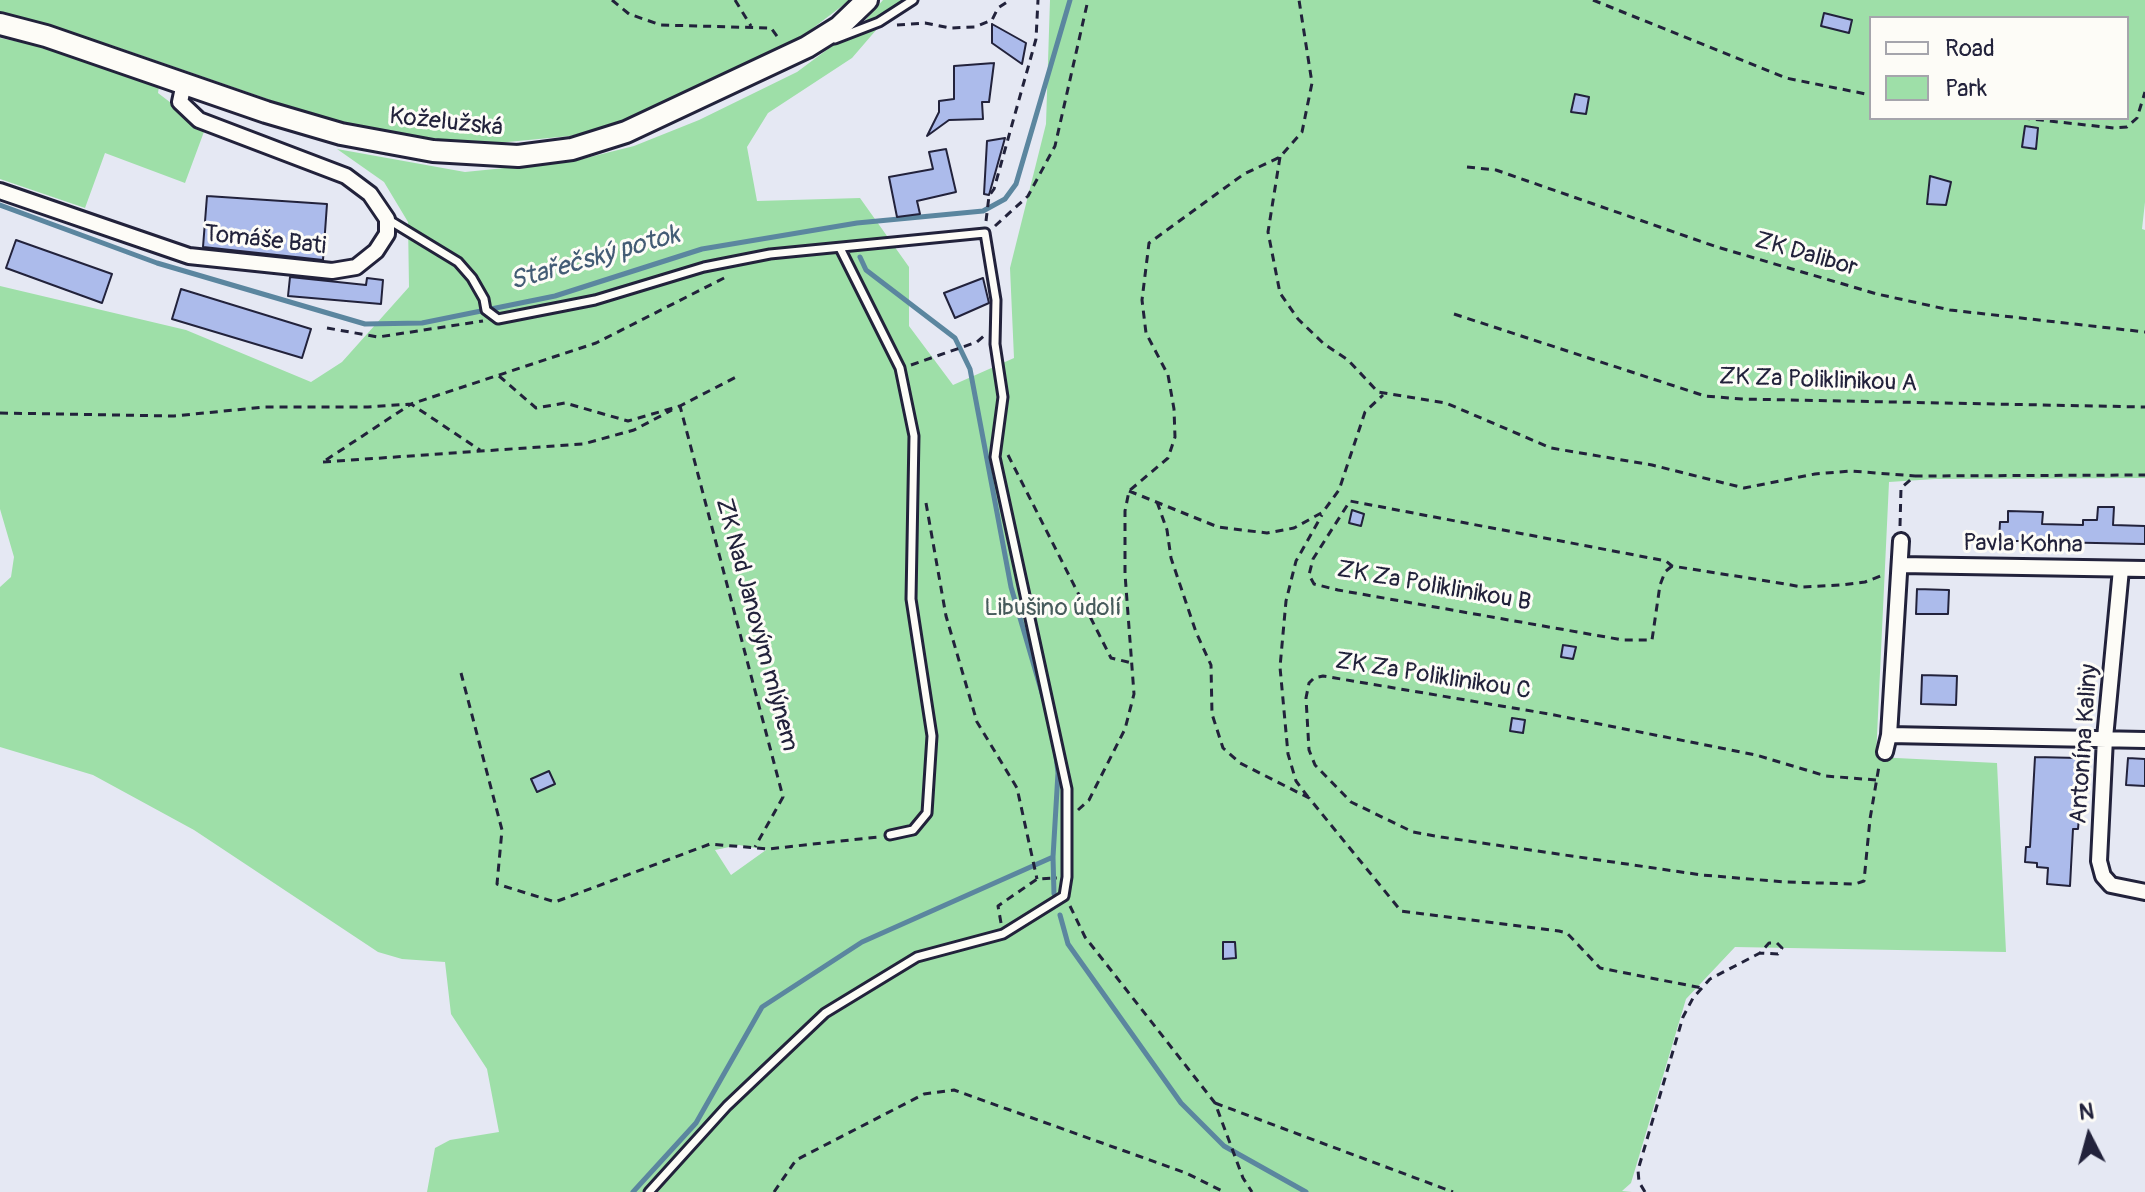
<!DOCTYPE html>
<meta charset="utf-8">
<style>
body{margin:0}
#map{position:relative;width:2145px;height:1192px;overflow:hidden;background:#e5e8f3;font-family:Pangolin,sans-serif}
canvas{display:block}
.legend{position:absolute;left:1869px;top:16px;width:260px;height:104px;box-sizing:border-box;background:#fdfcf7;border:2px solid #a5a5ac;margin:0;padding:10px 14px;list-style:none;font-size:24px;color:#22223b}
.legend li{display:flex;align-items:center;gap:16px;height:40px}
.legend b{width:40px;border:2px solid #a5a5ac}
.north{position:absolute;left:2049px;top:1096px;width:80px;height:80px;-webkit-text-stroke:6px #fdfcf7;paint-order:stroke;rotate:354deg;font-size:22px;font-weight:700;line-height:32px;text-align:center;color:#22223b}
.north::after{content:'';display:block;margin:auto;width:28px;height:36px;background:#22223b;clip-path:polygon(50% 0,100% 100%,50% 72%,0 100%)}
</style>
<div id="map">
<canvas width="2145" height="1192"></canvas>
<ul class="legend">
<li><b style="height:10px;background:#fdfcf7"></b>Road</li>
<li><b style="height:22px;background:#9edfa8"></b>Park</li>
</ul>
<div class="north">N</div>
</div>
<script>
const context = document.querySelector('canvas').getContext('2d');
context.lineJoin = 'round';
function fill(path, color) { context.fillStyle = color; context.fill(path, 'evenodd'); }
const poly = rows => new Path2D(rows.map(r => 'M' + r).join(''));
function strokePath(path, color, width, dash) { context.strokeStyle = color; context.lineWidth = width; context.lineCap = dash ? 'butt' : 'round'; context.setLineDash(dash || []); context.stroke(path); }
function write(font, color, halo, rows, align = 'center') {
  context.font = font + ' Pangolin,sans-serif'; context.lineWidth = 6; context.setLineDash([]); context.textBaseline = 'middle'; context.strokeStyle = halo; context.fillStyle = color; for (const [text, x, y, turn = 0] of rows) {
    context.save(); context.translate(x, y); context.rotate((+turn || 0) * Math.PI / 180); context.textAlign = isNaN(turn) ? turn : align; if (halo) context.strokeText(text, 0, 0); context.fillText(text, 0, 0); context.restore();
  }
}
fill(poly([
 [0,0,850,0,784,50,626,122,570,136,466,146,343,125,111,45,0,14],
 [883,0,902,0,852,58,768,113,747,147,757,201,860,198,909,267,909,326,953,385,1014,358,1010,268,1046,124,1050,0,2145,0,2145,202,2142,229,2145,230,2145,478,1935,479,1889,482,1876,757,1997,763,2006,952,1735,947,1686,999,1631,1183,1622,1191,1632,1192,427,1192,435,1148,450,1140,499,1132,487,1069,451,1014,445,962,402,959,378,952,194,830,93,775,0,747,0,587,11,577,14,557,0,509,0,286,186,330,311,382,342,362,409,287,408,222,384,182,337,149,465,172,574,161,634,146,699,120,797,72,863,23],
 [1871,18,2127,18,2127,118,1871,118],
 [739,845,766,850,731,875,715,850],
 [0,38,68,52,103,62,159,86,158,93,205,129,185,183,105,153,85,208,0,179]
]), '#9edfa8');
strokePath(poly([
 [0,205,157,263,365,324,422,323,555,296,702,249,857,223,983,211,1005,199,1016,184,1070,0],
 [860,257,866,270,955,338,970,369,1011,587,1047,710],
 [1054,894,1053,857,1058,773,1055,747],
 [1060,915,1068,944,1181,1103,1224,1146,1306,1192],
 [633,1192,696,1123,762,1007,862,942,1053,857]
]), '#5b869f', 5);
const building = poly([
 [1824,13,1852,20,1849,33,1821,26,1824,13],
 [992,24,1026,43,1022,64,992,43,992,24],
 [994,63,989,102,982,102,983,119,949,120,927,136,939,112,939,101,954,99,954,66,994,63],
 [1575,94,1589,97,1586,114,1571,112,1575,94],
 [2025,126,2038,128,2036,149,2022,147,2025,126],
 [1005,138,989,195,984,194,987,141,1005,138],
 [946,149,956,192,917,201,920,214,897,217,889,177,933,169,929,152,946,149],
 [1930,176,1951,182,1946,205,1927,204,1930,176],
 [207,196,327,204,323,260,203,247,207,196],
 [16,240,112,274,102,303,6,268,16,240],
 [290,277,366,285,367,278,383,280,381,304,288,296,290,277],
 [983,278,989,303,955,318,944,293,983,278],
 [181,289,311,329,302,358,172,319,181,289],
 [2098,507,2114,507,2113,525,2145,526,2145,544,2047,542,2047,547,2029,547,2029,541,1999,541,2000,522,2008,522,2008,511,2043,512,2042,524,2083,525,2083,520,2097,520,2098,507],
 [1352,510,1364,514,1361,526,1349,523,1352,510],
 [1917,589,1949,590,1948,614,1916,614,1917,589],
 [1563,645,1576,647,1573,659,1561,657,1563,645],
 [1922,675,1957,676,1956,705,1921,704,1922,675],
 [1512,718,1525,720,1523,733,1510,731,1512,718],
 [2035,757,2078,758,2073,816,2079,817,2078,829,2073,829,2070,886,2047,884,2048,868,2037,867,2037,863,2025,862,2026,847,2030,847,2035,757],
 [2128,758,2145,759,2145,786,2126,785,2128,758],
 [549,771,555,784,537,792,531,779,549,771],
 [1223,942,1235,942,1236,958,1223,959,1223,942]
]);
fill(building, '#acbbeb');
strokePath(building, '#22223b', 2);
const lane = poly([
 [835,39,879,22,913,0],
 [389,220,458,262,472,278,484,299,486,310,498,319,595,300,704,267,770,254,985,233,996,300,995,344,1003,397,995,457,1067,789,1067,877,1064,896,1003,934,917,957,825,1013,727,1106,649,1192],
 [840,248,900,368,914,436,911,599,932,736,927,813,913,830,890,835]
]);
const street = poly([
 [0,191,189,256,332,271,356,267,376,251,387,234,387,219,370,194,346,176,199,120,180,102,184,83],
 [1901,541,1889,735,2145,740],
 [1900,565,2145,569],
 [2121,569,2105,738,2099,861,2103,876,2111,885,2145,892],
 [1885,752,1889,735]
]);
const secondary = poly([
 [0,24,46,36,266,112,341,134,433,151,518,156,572,149,626,132,807,47,839,27,867,0]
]);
strokePath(lane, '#22223b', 13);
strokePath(street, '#22223b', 20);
strokePath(secondary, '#22223b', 26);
strokePath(poly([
 [612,0,629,14,661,25,771,28,779,39],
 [735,0,751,26],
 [1593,0,1786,78,1871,95],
 [897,25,925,23,950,28,975,27,992,20,998,8,1010,0],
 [2022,118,2114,128,2127,127,2137,118,2145,92],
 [1280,157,1268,232,1280,293,1298,319,1324,344,1348,360,1378,392,1446,403,1551,448,1652,465,1744,488,1815,474,1851,471,1915,476],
 [1467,167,1496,170,1717,247,1877,294,1950,310,2145,332],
 [986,221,989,196,994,189,1036,39,1038,0],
 [995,226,1028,196,1055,146,1088,0],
 [1454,314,1705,396,1742,399,2145,407],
 [327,328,378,337,483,321],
 [911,365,977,342,985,335],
 [499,376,536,408,565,403,628,421,680,406,783,797,755,847],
 [678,407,738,376],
 [0,413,174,416,265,407,368,407,411,404,596,343,728,276],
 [1008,455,1111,658,1132,663],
 [326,460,411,404,480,450],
 [323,462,583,444,634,430,672,410],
 [1129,491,1218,527,1267,533,1294,528,1323,512,1339,490,1365,412,1383,395],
 [1157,502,1167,530,1171,558,1196,632,1211,665,1212,714,1223,748,1240,763,1309,798,1401,911,1559,931,1567,933,1600,968,1702,988],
 [926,503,946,616,977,722,1017,788,1037,879],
 [1900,526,1901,488,1915,476,2145,475],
 [1672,566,1665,572,1660,585,1652,640,1623,640,1338,590,1314,584,1309,575,1313,559,1350,501,1666,561,1672,566,1786,584,1802,587,1841,585,1865,582,1883,575],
 [461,673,502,830,497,884,555,902,710,844,768,849,878,837],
 [1876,780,1826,776,1756,755,1549,714,1323,676,1314,678,1309,683,1306,698,1309,750,1315,765,1351,802,1413,832,1441,837,1702,875,1785,882,1855,884,1864,881,1870,819,1879,766],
 [1308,797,1296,781,1288,754,1280,667,1286,601,1296,561,1322,515],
 [1078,810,1089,800,1125,729,1134,694,1125,574,1125,511,1129,491,1168,458,1175,437,1174,409,1168,375,1146,333,1142,300,1149,243,1244,174,1280,157,1302,132,1312,83,1299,0],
 [1070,906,1085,937,1215,1103,1243,1178,1252,1192],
 [1001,923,998,906,1037,879,1057,878],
 [1215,1103,1453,1192],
 [774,1192,796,1160,924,1094,954,1090,1186,1173,1224,1192],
 [1645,1192,1639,1182,1638,1170,1683,1017,1693,998,1710,979,1760,953,1769,943,1777,943,1782,948,1778,954,1760,953]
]), '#22223b', 3, [8, 6]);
strokePath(lane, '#fdfcf7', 7);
strokePath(street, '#fdfcf7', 14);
strokePath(secondary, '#fdfcf7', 20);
write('24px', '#22223b', '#fdfcf7', [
 ["Koželužská",446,123,6],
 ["Tomáše Bati",265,241,6],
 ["ZK Dalibor",1806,255,16],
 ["ZK Za Poliklinikou A",1818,381,2],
 ["Pavla Kohna",2023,545,1],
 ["ZK Za Poliklinikou B",1434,587,10],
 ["ZK Nad Janovým mlýnem",756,625,75],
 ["ZK Za Poliklinikou C",1433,677,9],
 ["Antonína Kaliny",2085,744,-86]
]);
write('24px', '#475b5c', '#fdfcf7', [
 ["Libušino údolí",1053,609]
]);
write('italic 26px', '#435c75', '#fdfcf7', [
 ["Stařečský potok",595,259,-16]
]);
</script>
